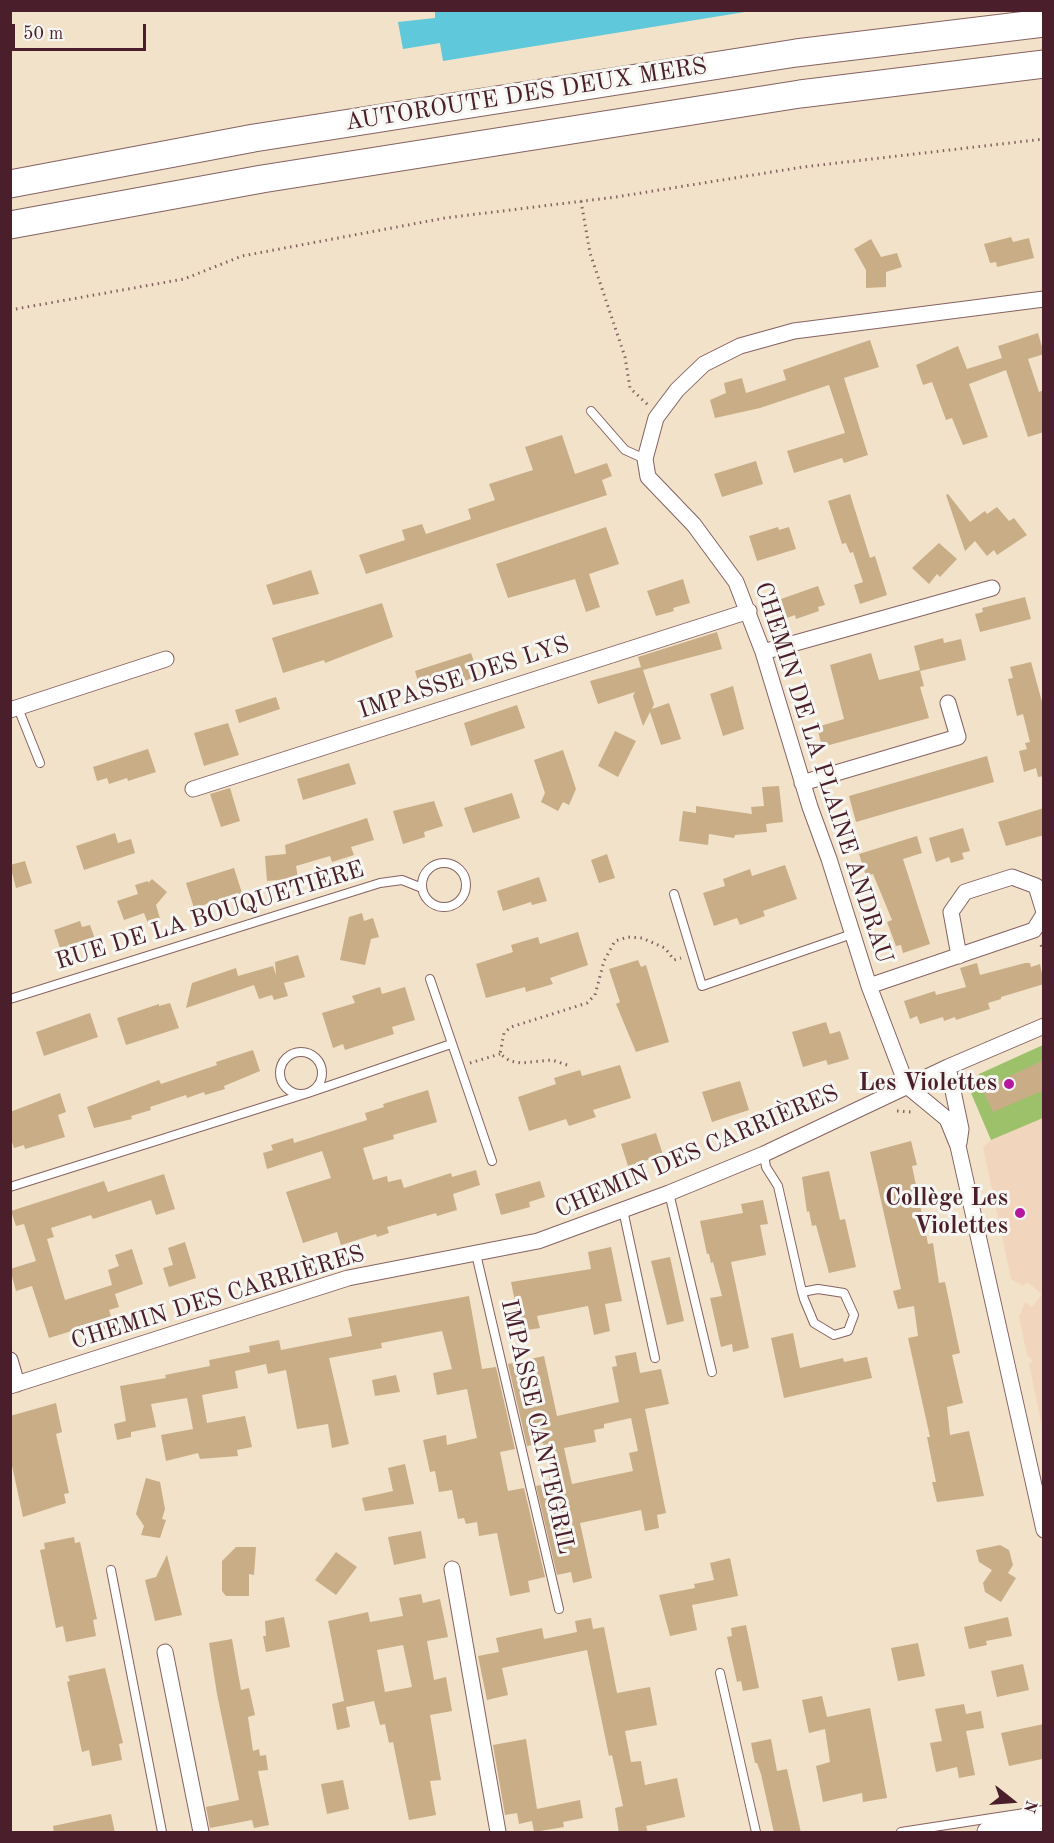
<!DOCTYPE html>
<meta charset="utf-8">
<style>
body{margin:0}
#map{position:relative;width:1054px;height:1843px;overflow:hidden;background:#f2e2c9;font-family:"Old Standard TT",serif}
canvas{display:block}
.frame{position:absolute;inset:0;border:12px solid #4a1f2b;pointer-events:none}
.north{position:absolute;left:982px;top:1771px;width:60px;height:60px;-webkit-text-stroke:4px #f6f6f2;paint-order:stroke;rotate:107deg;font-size:16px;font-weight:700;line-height:24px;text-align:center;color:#4a1f2b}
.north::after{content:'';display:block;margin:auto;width:21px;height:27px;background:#4a1f2b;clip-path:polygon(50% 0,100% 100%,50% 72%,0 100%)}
.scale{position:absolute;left:12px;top:24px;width:134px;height:27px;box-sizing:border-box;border:3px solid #4a1f2b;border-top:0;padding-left:8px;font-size:18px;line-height:21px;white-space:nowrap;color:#4a1f2b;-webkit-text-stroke:4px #f6f6f2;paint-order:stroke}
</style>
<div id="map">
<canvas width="1054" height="1843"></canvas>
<div class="frame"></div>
<div class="north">N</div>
<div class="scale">50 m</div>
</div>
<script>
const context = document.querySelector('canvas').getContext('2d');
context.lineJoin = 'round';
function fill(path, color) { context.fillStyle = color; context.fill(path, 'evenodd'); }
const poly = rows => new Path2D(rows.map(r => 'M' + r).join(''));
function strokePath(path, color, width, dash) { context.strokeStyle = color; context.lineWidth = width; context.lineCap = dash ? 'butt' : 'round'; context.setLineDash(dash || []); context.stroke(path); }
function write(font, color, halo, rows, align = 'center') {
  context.font = font + ' "Old Standard TT",serif'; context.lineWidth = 6; context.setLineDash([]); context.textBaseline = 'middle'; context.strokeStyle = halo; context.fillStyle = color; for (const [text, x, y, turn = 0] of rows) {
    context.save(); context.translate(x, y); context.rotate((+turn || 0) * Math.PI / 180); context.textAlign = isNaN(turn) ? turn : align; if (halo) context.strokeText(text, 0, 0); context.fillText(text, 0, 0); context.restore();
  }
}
fill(poly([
 [1043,1118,1043,1432,1029,1364,1033,1361,1027,1355,1019,1317,1025,1302,1032,1307,1042,1294,1027,1282,1023,1286,1011,1279,983,1147,991,1140]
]), '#f2d5bd');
fill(poly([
 [1043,1045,1043,1118,991,1140,971,1093,979,1074]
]), '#9dc16a');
fill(poly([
 [435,10,751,10,751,11,443,61,440,43,403,49,398,22,435,18]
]), '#5fc8da');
fill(poly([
 [1011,237,1013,242,1029,238,1034,258,997,267,996,262,990,263,984,244],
 [871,239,881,257,897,253,902,267,886,272,886,287,866,288,866,270,854,249],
 [1038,333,1044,354,1028,359,1039,392,1044,390,1044,432,1028,437,1006,370,969,384,988,437,963,445,952,418,946,420,932,382,923,385,916,365,958,346,967,369,1002,358,998,346],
 [870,340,879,367,844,378,868,455,844,463,842,458,794,473,787,451,845,433,829,385,760,408,715,418,710,400,726,393,724,383,742,378,746,393,786,380,783,370],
 [562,435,575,474,607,463,612,476,602,480,607,495,366,574,359,555,405,540,402,530,422,524,426,534,471,519,468,509,495,500,489,484,533,470,525,447],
 [756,461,763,484,722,497,714,474],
 [850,494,870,558,875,556,887,595,860,604,854,585,863,582,853,552,850,553,846,543,842,544,828,501],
 [948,494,970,522,985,511,987,514,997,507,1009,521,1014,518,1027,535,997,555,994,550,987,556,975,541,965,551,946,495],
 [606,527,619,564,589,574,600,607,586,612,575,579,508,598,496,564],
 [778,527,779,530,789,527,796,549,757,561,749,536],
 [939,543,957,559,940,577,937,574,929,584,912,568],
 [311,570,319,594,273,605,266,585],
 [683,579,690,603,673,608,674,611,656,616,647,591],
 [818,586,825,605,818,607,819,611,796,619,795,615,787,618,781,599],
 [1025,597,1031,619,980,632,975,614,983,612,982,608],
 [382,603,393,637,325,663,324,660,283,673,272,638],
 [717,632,722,649,643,670,654,704,652,709,669,703,681,739,661,745,650,712,643,726,633,696,635,692,598,704,590,681,641,667,638,657],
 [943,638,944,643,961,639,966,660,920,671,924,686,920,687,929,718,822,747,817,727,844,719,830,665,871,653,879,680,920,670,914,646],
 [471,653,479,676,422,695,415,671],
 [1031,662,1044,709,1044,776,1038,777,1036,768,1024,772,1019,751,1027,749,1025,743,1030,742,1023,714,1017,716,1008,679,1013,678,1010,667],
 [733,686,744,729,723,736,710,694],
 [276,697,280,709,239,723,235,710],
 [517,705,525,728,471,746,464,723],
 [228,723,239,755,204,766,194,733],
 [615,731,636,741,618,777,598,766],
 [148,749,156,772,128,781,127,778,109,784,107,778,97,781,93,767],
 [563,750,576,789,569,805,563,802,558,811,541,802,545,793,534,760],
 [987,756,994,782,856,822,849,796],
 [349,763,356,784,303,800,297,779],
 [779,786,783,822,766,824,767,832,735,835,734,838,709,834,708,845,679,841,683,811,696,813,696,806,752,814,751,807,764,806,762,787],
 [230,788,240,821,221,827,210,794],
 [512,793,520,818,473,833,464,808],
 [434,801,443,826,424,832,425,837,403,844,393,811],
 [1044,808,1044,835,1006,846,998,822],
 [367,818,374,840,351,847,354,855,332,862,330,856,296,866,298,878,267,881,265,856,286,854,285,845],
 [963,828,970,851,962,853,964,859,951,863,949,857,936,862,929,838],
 [115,833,118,843,131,839,135,853,84,870,76,846],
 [917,836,922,853,903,859,930,944,903,953,901,945,896,946,887,922,892,920,873,874,866,876,859,854],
 [607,854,615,878,599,883,591,860],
 [25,861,32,883,16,888,10,865],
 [785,865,797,899,763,911,765,916,740,925,737,918,714,926,703,893,725,886,723,879,750,869,752,876],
 [234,868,242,893,194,908,186,883],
 [539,877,547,901,532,905,531,902,503,911,497,891],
 [152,879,167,892,156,905,161,922,149,926,144,913,124,920,117,901,138,894,135,885,148,881,148,883],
 [362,913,364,921,373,918,379,937,371,939,365,965,340,960,349,917],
 [80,921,82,927,90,925,96,942,62,954,54,930],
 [578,932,588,965,550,978,553,984,526,992,525,987,486,998,476,964,513,952,511,945,538,937,540,944],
 [298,955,305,977,284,983,288,996,274,1000,272,995,259,999,254,985,186,1008,192,983,236,968,238,976,273,966,276,975,275,962],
 [638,960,641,967,646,965,669,1042,636,1052,616,1004,620,1002,609,969],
 [977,963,980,975,1025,963,1030,963,1031,967,1040,964,1044,984,1001,997,1001,999,988,1003,990,1009,956,1020,955,1017,944,1021,943,1017,920,1024,917,1016,910,1019,904,1001,935,991,936,995,966,987,960,968],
 [380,987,382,994,405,987,415,1020,392,1027,394,1034,345,1050,343,1044,333,1048,322,1013,355,1003,352,996],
 [170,1003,179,1028,126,1045,117,1018,159,1004,159,1006],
 [90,1013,98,1037,44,1056,36,1032],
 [826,1022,830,1034,840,1031,849,1059,828,1065,826,1060,803,1067,792,1032],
 [253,1050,260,1071,224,1086,225,1089,205,1095,204,1092,187,1098,186,1095,150,1107,151,1110,131,1116,132,1119,94,1128,87,1107,159,1080,161,1084,217,1065,216,1062],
 [1044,1060,1044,1090,993,1112,982,1089],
 [620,1065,631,1098,593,1110,596,1117,569,1126,566,1119,529,1131,518,1097,556,1084,554,1078,580,1070,582,1076],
 [740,1081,749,1110,712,1122,702,1092],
 [428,1090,437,1122,393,1135,394,1139,363,1148,373,1180,387,1176,388,1182,401,1179,404,1188,451,1173,452,1177,476,1170,480,1185,453,1194,457,1210,437,1216,436,1213,387,1227,389,1233,377,1237,376,1234,341,1245,337,1232,303,1243,286,1192,331,1178,322,1151,267,1169,263,1153,273,1150,271,1145,293,1138,294,1143,367,1120,365,1113,384,1107,383,1104],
 [60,1093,66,1112,58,1115,65,1137,25,1149,24,1145,14,1148,10,1136,10,1112],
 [656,1133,663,1155,628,1166,621,1144],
 [911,1141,917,1165,912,1166,926,1234,928,1244,933,1243,939,1283,945,1282,960,1353,952,1355,963,1403,947,1407,950,1435,969,1431,984,1496,937,1502,932,1482,936,1482,927,1437,930,1437,908,1338,918,1336,914,1306,898,1309,893,1291,901,1289,870,1152],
 [829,1171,840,1220,845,1219,856,1267,829,1273,816,1225,812,1226,809,1211,807,1212,802,1177],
 [164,1174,175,1209,156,1215,151,1200,93,1219,91,1215,51,1228,54,1237,47,1239,65,1300,112,1285,108,1270,119,1266,115,1255,132,1249,143,1284,115,1294,119,1307,109,1310,114,1326,96,1332,94,1324,49,1338,32,1286,16,1291,10,1269,36,1261,24,1224,16,1226,11,1211,104,1181,108,1192],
 [540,1181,545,1197,529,1202,530,1207,501,1215,495,1194],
 [763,1200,768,1224,760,1225,766,1255,731,1262,749,1348,733,1352,732,1344,721,1347,710,1298,722,1296,713,1262,711,1263,709,1254,707,1254,700,1221,743,1213,741,1204],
 [185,1242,196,1278,169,1287,163,1268,173,1265,168,1248],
 [611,1247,622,1301,605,1304,610,1331,594,1335,588,1306,537,1316,540,1328,521,1331,511,1282,591,1269,588,1252],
 [670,1257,684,1321,667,1325,651,1261],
 [469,1296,482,1369,496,1367,515,1449,500,1452,508,1491,524,1488,545,1577,528,1581,530,1592,510,1596,497,1533,479,1536,477,1522,466,1524,464,1518,458,1519,452,1490,439,1492,435,1471,430,1472,423,1440,446,1435,447,1445,477,1438,467,1389,437,1395,433,1373,452,1369,442,1331,381,1343,382,1348,329,1358,349,1444,332,1448,328,1424,297,1429,286,1370,268,1374,266,1364,235,1371,238,1388,202,1395,207,1423,245,1416,252,1447,237,1450,238,1456,200,1459,198,1453,166,1461,161,1435,193,1429,187,1398,151,1404,156,1427,131,1432,131,1437,117,1440,114,1424,126,1421,120,1386,166,1378,165,1375,210,1366,209,1360,250,1352,249,1346,279,1340,281,1350,352,1336,348,1318],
 [793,1333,800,1368,843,1358,844,1362,867,1357,872,1378,784,1398,771,1338],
 [636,1352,640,1373,661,1369,669,1404,645,1409,666,1513,657,1515,659,1528,645,1531,641,1510,580,1523,592,1578,573,1583,571,1572,557,1575,536,1486,550,1483,543,1443,527,1446,508,1364,544,1356,557,1416,619,1402,612,1367,617,1366,615,1356],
 [631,1418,638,1451,629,1453,633,1471,572,1484,564,1448,596,1442,594,1430,604,1428,604,1424],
 [396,1375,400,1392,375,1396,372,1380],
 [56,1403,62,1432,56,1434,69,1493,64,1494,66,1503,23,1517,10,1456,10,1416],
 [405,1464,414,1504,365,1511,362,1498,393,1491,388,1468],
 [146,1478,160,1482,165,1509,162,1519,166,1520,160,1538,141,1535,144,1526,136,1514],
 [421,1531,426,1558,394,1565,388,1537],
 [74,1537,75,1543,80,1542,97,1619,93,1620,96,1636,66,1642,63,1626,56,1628,40,1550,45,1549,44,1543],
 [1000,1545,1009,1550,1013,1565,1008,1573,1016,1578,1001,1602,985,1592,983,1583,992,1570,979,1562,976,1550],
 [236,1547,256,1547,254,1575,249,1574,249,1596,226,1596,222,1591,222,1561],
 [336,1552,357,1567,336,1595,315,1580],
 [167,1555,182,1615,155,1621,145,1580,156,1577],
 [730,1558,738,1596,692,1605,697,1630,670,1636,659,1595,695,1588,694,1584,714,1580,710,1563],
 [421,1594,423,1603,440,1599,448,1637,427,1641,434,1680,446,1677,452,1711,430,1715,441,1780,430,1781,436,1815,409,1820,393,1742,389,1743,385,1724,380,1725,374,1701,346,1707,350,1727,337,1730,332,1704,344,1701,328,1621,368,1612,370,1622,403,1616,399,1598],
 [403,1645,412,1687,385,1692,377,1650],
 [284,1617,290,1647,266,1652,263,1636,266,1636,265,1621],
 [1008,1617,1012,1636,986,1641,987,1645,969,1649,964,1627],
 [591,1618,593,1629,604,1627,617,1693,650,1687,657,1725,625,1731,631,1762,641,1761,645,1785,677,1778,685,1817,646,1826,648,1833,619,1833,615,1808,623,1806,612,1755,609,1756,587,1650,502,1668,508,1695,487,1700,478,1656,499,1652,496,1638,542,1628,544,1639,577,1632,575,1621],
 [746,1625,759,1688,743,1691,741,1681,737,1682,727,1637,732,1636,731,1628],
 [232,1639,241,1690,249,1688,255,1715,248,1717,253,1751,259,1749,260,1756,266,1755,268,1770,258,1771,269,1825,254,1828,252,1820,210,1828,206,1807,239,1800,217,1694,209,1643],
 [918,1643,925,1676,898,1681,891,1648],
 [1023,1664,1029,1690,997,1697,991,1671],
 [105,1668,123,1743,119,1744,122,1760,92,1766,89,1750,82,1752,67,1682,70,1681,68,1676],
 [822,1696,827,1717,870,1708,887,1798,863,1802,862,1793,823,1802,816,1766,830,1762,825,1729,809,1733,802,1700],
 [964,1704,966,1714,981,1711,984,1728,966,1731,975,1775,959,1778,957,1767,936,1772,930,1743,942,1741,935,1709],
 [1044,1724,1042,1759,1009,1766,1001,1733],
 [526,1739,537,1809,580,1800,583,1818,563,1822,564,1827,534,1832,532,1821,519,1824,517,1813,505,1815,493,1745],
 [771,1739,777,1771,787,1769,801,1833,774,1833,761,1774,757,1763,755,1763,751,1743],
 [343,1780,349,1809,327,1814,321,1784],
 [111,1814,115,1833,54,1833,53,1826]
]), '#c8ad87');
const lane = poly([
 [591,411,625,450,645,459],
 [18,708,40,763],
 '422 885a22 22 0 1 1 44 0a22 22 0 1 1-44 0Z',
 [674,894,702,986,852,934],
 [430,979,492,1161],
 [10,999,380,883,402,880,422,888],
 '280 1073a21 21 0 1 1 42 0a21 21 0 1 1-42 0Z',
 [764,1154,766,1167,778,1186,802,1292,804,1299,814,1323,834,1335,848,1331,854,1315,844,1293,818,1289,802,1292],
 [10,1187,308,1093,451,1044],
 [669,1193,712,1372],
 [623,1210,655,1358],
 [476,1254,559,1609],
 [111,1570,162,1832],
 [720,1673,756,1832],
 [901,1832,1044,1810]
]);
const street = poly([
 [1044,299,794,331,740,346,704,364,677,390,656,418,645,459,648,477,694,525,736,582,763,652,810,807,829,859,869,986,907,1086,947,1119,958,1146,1044,1530],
 [763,652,992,588],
 [10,710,166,659],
 [802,783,958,737,948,703],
 [193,789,749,611],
 [959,956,951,912,965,892,1012,877,1036,886,1044,912],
 [869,986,1034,930,1044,914],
 [948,1067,961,1129,959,1143],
 [10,1360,17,1384],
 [10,1386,348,1278,538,1241,669,1193,764,1154,948,1067,1044,1026],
 [452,1569,498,1832],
 [165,1652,201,1832]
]);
const secondary = poly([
 [988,1832,1044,1823]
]);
const highway = poly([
 [10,184,254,138,796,53,1044,23],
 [10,225,262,179,800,94,1044,64]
]);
strokePath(lane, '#856362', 10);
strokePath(street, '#856362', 17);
strokePath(secondary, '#856362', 23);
strokePath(highway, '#856362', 29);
strokePath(poly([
 [581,201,590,253,625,357,630,388,648,405],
 [10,310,184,279,242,256,445,218,616,197,803,167,1044,139],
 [1041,945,1044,953],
 [470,1063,500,1054],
 [567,1065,552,1060,521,1063,510,1061,500,1054,504,1033,511,1027,587,1003,595,995,604,961,615,941,628,937,642,938,665,948,674,960,681,958],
 [897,1111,911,1112]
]), '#856362', 3, [1.5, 4.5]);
strokePath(lane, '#fff', 8);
strokePath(street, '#fff', 15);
strokePath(secondary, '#fff', 21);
strokePath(highway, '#fff', 27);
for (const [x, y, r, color] of [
 [1009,1084,6,"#b5179e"],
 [1020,1213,6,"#b5179e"]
]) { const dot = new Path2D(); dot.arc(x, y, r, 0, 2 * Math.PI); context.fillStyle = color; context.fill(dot); strokePath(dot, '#f6f6f2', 2); }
write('24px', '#4a1f2b', '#f6f6f2', [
 ["AUTOROUTE DES DEUX MERS",526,95,-9],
 ["IMPASSE DES LYS",464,678,-18],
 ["CHEMIN DE LA PLAINE ANDRAU",823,773,72],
 ["RUE DE LA BOUQUETIÈRE",210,916,-17],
 ["CHEMIN DES CARRIÈRES",697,1152,-23],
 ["CHEMIN DES CARRIÈRES",218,1298,-17],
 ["IMPASSE CANTEGRIL",537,1427,77]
]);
write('bold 24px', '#4a1f2b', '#f6f6f2', [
 ["Les Violettes",997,1084],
 ["Collège Les",1008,1199],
 ["Violettes",1008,1227]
], 'right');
</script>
